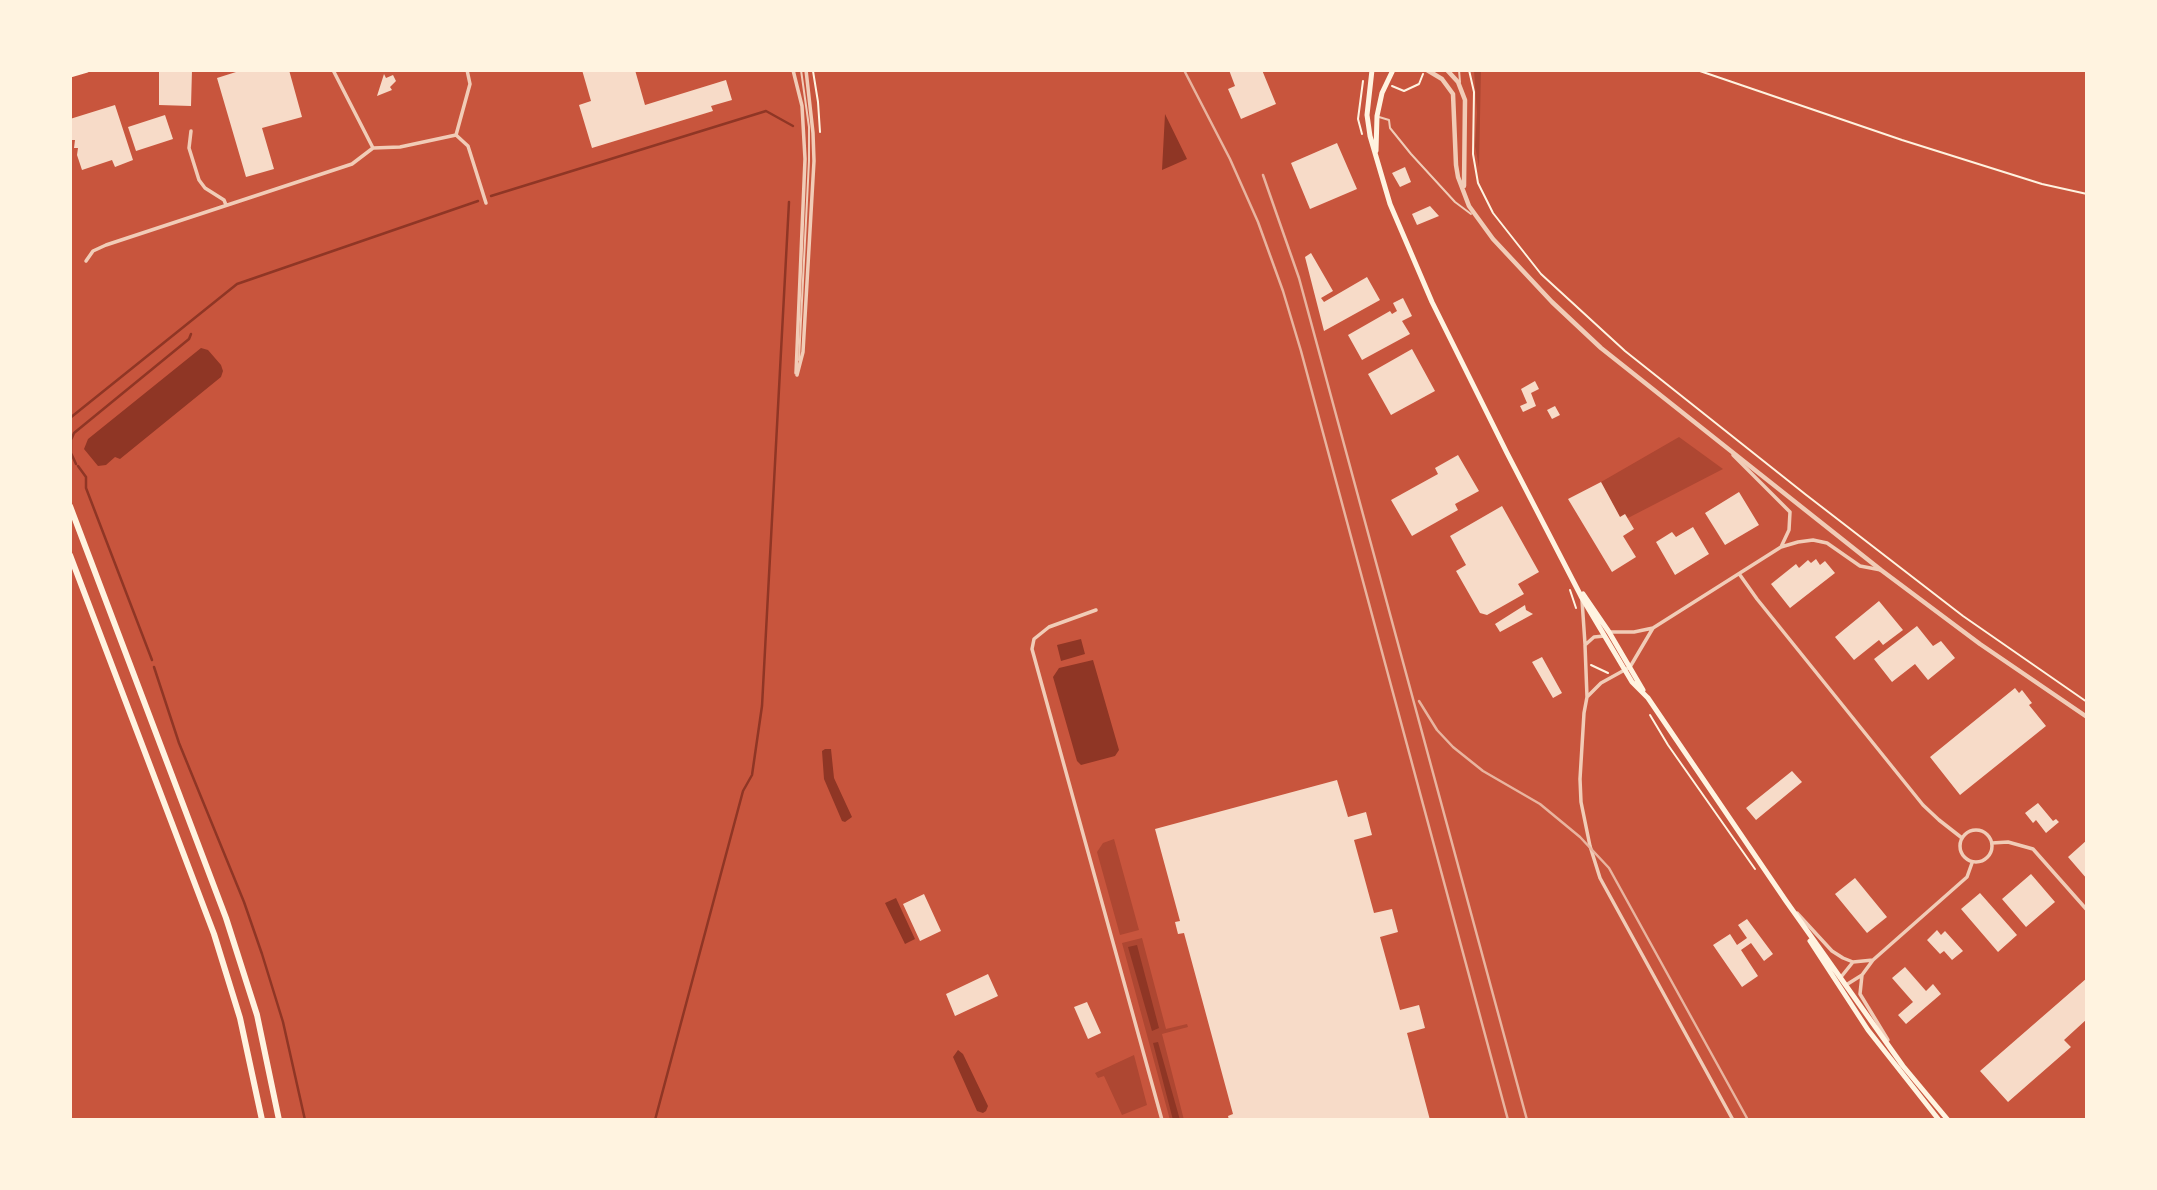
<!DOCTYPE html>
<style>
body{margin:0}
#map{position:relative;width:2157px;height:1190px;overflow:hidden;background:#c8553d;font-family:"DejaVu Sans",sans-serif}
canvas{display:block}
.frame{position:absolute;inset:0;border:72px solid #fff3e0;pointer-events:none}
</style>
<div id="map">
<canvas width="2157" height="1190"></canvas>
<div class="frame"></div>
</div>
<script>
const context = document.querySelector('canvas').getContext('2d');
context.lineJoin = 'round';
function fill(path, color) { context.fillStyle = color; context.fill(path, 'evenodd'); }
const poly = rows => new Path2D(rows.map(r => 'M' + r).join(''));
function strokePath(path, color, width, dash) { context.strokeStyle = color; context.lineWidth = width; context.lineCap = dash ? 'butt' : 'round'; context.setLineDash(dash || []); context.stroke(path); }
fill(poly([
 [1474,70,1481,70,1479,167,1475,146,1477,113],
 [1679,437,1723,469,1628,518,1625,514,1620,517,1601,482],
 [1114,839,1139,930,1120,935,1097,852,1103,843],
 [1142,938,1166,1029,1187,1024,1188,1027,1162,1034,1184,1120,1170,1120,1122,943],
 [1134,1055,1147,1105,1122,1115,1104,1076,1098,1078,1095,1073]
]), '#ae4732');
fill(poly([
 [1165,114,1187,159,1162,170],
 [201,348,208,350,221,365,223,371,221,377,120,459,115,457,106,465,98,466,84,449,88,439],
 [1081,639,1085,654,1061,661,1057,645],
 [1093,660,1119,750,1115,756,1081,765,1077,761,1053,677,1059,668],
 [825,749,831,749,834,778,852,817,845,822,842,821,824,779,822,751],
 [896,898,915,939,905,944,885,903],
 [1137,945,1159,1028,1152,1031,1128,947],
 [1158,1042,1180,1120,1173,1120,1153,1043],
 [958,1050,963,1054,988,1106,986,1111,983,1113,977,1111,953,1057]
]), '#8f3625');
strokePath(poly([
 [491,196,766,111,793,126],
 [70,418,237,284,478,201],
 [76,464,71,453,71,440,74,433,189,339,191,334],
 [78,466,86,477,86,488,152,660],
 [154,667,179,743,244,902,262,954,283,1022,305,1120],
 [655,1120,743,791,752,775,762,706,789,202]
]), '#8f3625', 2.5);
fill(poly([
 [159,70,192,70,191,106,159,105],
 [236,70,289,70,302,117,262,128,274,169,246,177,217,78,236,72],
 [582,70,635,70,645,105,726,80,732,100,711,106,713,111,592,148,579,105,591,101],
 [1229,70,1262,70,1276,104,1241,119,1228,89,1235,86],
 [384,74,386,78,393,75,396,81,390,87,392,90,377,96],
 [115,105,133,160,115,167,112,160,82,170,77,155,78,148,74,148,75,140,72,140,70,135,70,119],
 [165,115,173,139,136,151,128,127],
 [1337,143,1357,189,1310,209,1291,163],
 [1405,167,1411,182,1400,187,1392,173],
 [1430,206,1439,216,1417,225,1412,214],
 [1311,253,1333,291,1321,298,1324,302,1367,277,1380,300,1324,331,1305,257],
 [1403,298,1412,316,1402,321,1410,334,1362,360,1348,335,1390,311,1392,314,1397,311,1393,303],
 [1412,349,1435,391,1391,415,1368,374],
 [1535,381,1539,389,1531,393,1536,406,1523,412,1520,406,1527,403,1521,389],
 [1555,406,1560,415,1552,419,1547,410],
 [1458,455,1479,491,1455,504,1458,510,1412,536,1391,500,1438,474,1435,468],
 [1601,482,1620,517,1625,514,1634,529,1623,536,1636,557,1612,572,1568,499],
 [1739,492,1759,525,1725,545,1705,513],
 [1502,506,1539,572,1518,584,1524,594,1487,615,1480,613,1456,571,1466,565,1450,536],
 [1693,527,1709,554,1675,575,1656,542,1672,532,1676,537],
 [1816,559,1820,565,1825,561,1835,573,1790,608,1771,584,1796,564,1799,568,1808,560,1811,563],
 [1879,601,1903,630,1883,645,1879,640,1854,660,1835,637],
 [1525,605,1526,610,1533,614,1500,632,1495,624],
 [1917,626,1933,646,1941,641,1955,658,1928,680,1915,664,1892,682,1874,659],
 [1542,657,1562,693,1553,698,1532,662],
 [2015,688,2019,693,2022,690,2032,703,2029,705,2046,726,1960,795,1930,757],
 [1792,771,1802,782,1756,820,1746,808],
 [1337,780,1348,817,1366,812,1372,835,1354,840,1374,913,1392,909,1398,932,1380,937,1400,1010,1419,1005,1425,1028,1407,1033,1430,1120,1229,1120,1228,1116,1233,1114,1184,933,1178,934,1175,922,1180,921,1155,829],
 [2038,803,2053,821,2056,819,2059,822,2046,833,2036,820,2033,823,2025,813],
 [2087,840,2087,879,2068,857],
 [2031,874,2055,902,2026,927,2002,899],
 [1855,878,1887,917,1867,933,1835,894],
 [1980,893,2017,935,1998,952,1961,909],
 [924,894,941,931,920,941,903,904],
 [1747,919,1773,954,1764,961,1751,943,1741,950,1758,976,1742,987,1713,945,1730,934,1737,945,1747,938,1738,925],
 [1937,930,1941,935,1945,931,1963,951,1952,960,1944,951,1940,954,1927,940],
 [1905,967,1926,991,1933,984,1941,994,1906,1024,1898,1015,1913,1002,1892,978],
 [988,974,998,996,955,1016,946,994],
 [2087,978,2087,1019,2064,1040,2071,1047,2008,1102,1980,1071],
 [1087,1002,1101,1033,1088,1039,1074,1007]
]), '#f7dbc8');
strokePath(poly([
 [1469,70,1474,92,1473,154,1478,183,1493,213,1541,274,1625,351,1805,494,1963,616,2087,702],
 [1697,70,1902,140,2042,184,2087,194],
 [813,71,818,102,820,132],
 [1392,86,1404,91,1419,84,1423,74],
 [1362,134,1358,119,1363,81],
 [1570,590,1576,608],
 [1591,665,1608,673],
 [1650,715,1668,745,1755,869]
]), '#fff3e0', 2);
strokePath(poly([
 [70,70,72,70],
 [1459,70,1460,82],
 [1379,117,1389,120,1390,128,1411,154,1455,202,1471,214],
 [799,360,809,161,809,127,801,70]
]), '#f1ccb7', 2);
strokePath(poly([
 [333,70,373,148],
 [793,70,802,106,805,159,796,373],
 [191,131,189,148,199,180,205,188,224,200,226,205],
 [456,135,468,146,486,203],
 [456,135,470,84,467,70],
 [86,261,93,251,106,245,352,164,373,148,400,147,456,135],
 [797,375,803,352,814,161,813,133,806,70],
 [1733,455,1790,512,1789,530,1781,547],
 [1740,575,1757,599,1923,805,1939,820,1962,838],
 [1582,600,1585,644],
 [1096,610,1049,627,1034,639,1032,649,1162,1120],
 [1610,632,1634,632,1653,628,1781,547,1798,542,1813,540,1827,543,1860,566,1881,570],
 [1604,636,1594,637,1585,645,1587,697,1584,713,1580,779,1581,802,1590,846,1600,878,1733,1120],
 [1587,697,1601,683,1630,667,1653,628],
 '1960 846a16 16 0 1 1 32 0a16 16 0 1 1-32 0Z',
 [1992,843,2008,842,2033,849,2087,910],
 [1797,913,1832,951,1843,958,1853,962,1873,960],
 [1841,977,1853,962],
 [1846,985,1862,975],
 [1888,1040,1860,994,1862,975,1873,960,1967,877,1972,863]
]), '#f1ccb7', 3.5);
strokePath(poly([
 [1427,70,1442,79,1453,94,1456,165,1458,177,1469,206,1493,239,1552,302,1601,348,1881,570,1980,644,2087,717],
 [1447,70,1458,82,1465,100,1464,186]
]), '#f1ccb7', 4.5);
strokePath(poly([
 [1372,70,1367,115,1370,136,1390,204,1432,302,1507,453,1582,598,1632,682,1648,698],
 [70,75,87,70],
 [1376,151,1377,116,1382,93,1393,70],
 [1583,594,1609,632,1643,690],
 [1648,698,1786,901,1903,1066,1948,1120],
 [1810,941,1868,1030,1939,1120]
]), '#fff3e0', 5);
strokePath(poly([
 [70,506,226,918,257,1015,279,1120],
 [70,555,214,934,240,1018,262,1120]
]), '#fff3e0', 6);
strokePath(poly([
 [1184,70,1230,159,1258,222,1283,291,1301,351,1508,1120],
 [1263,175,1299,278,1527,1120],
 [1419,701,1437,730,1453,747,1483,771,1540,804,1580,837,1609,868,1748,1120]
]), '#e9b49f', 2.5);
</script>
